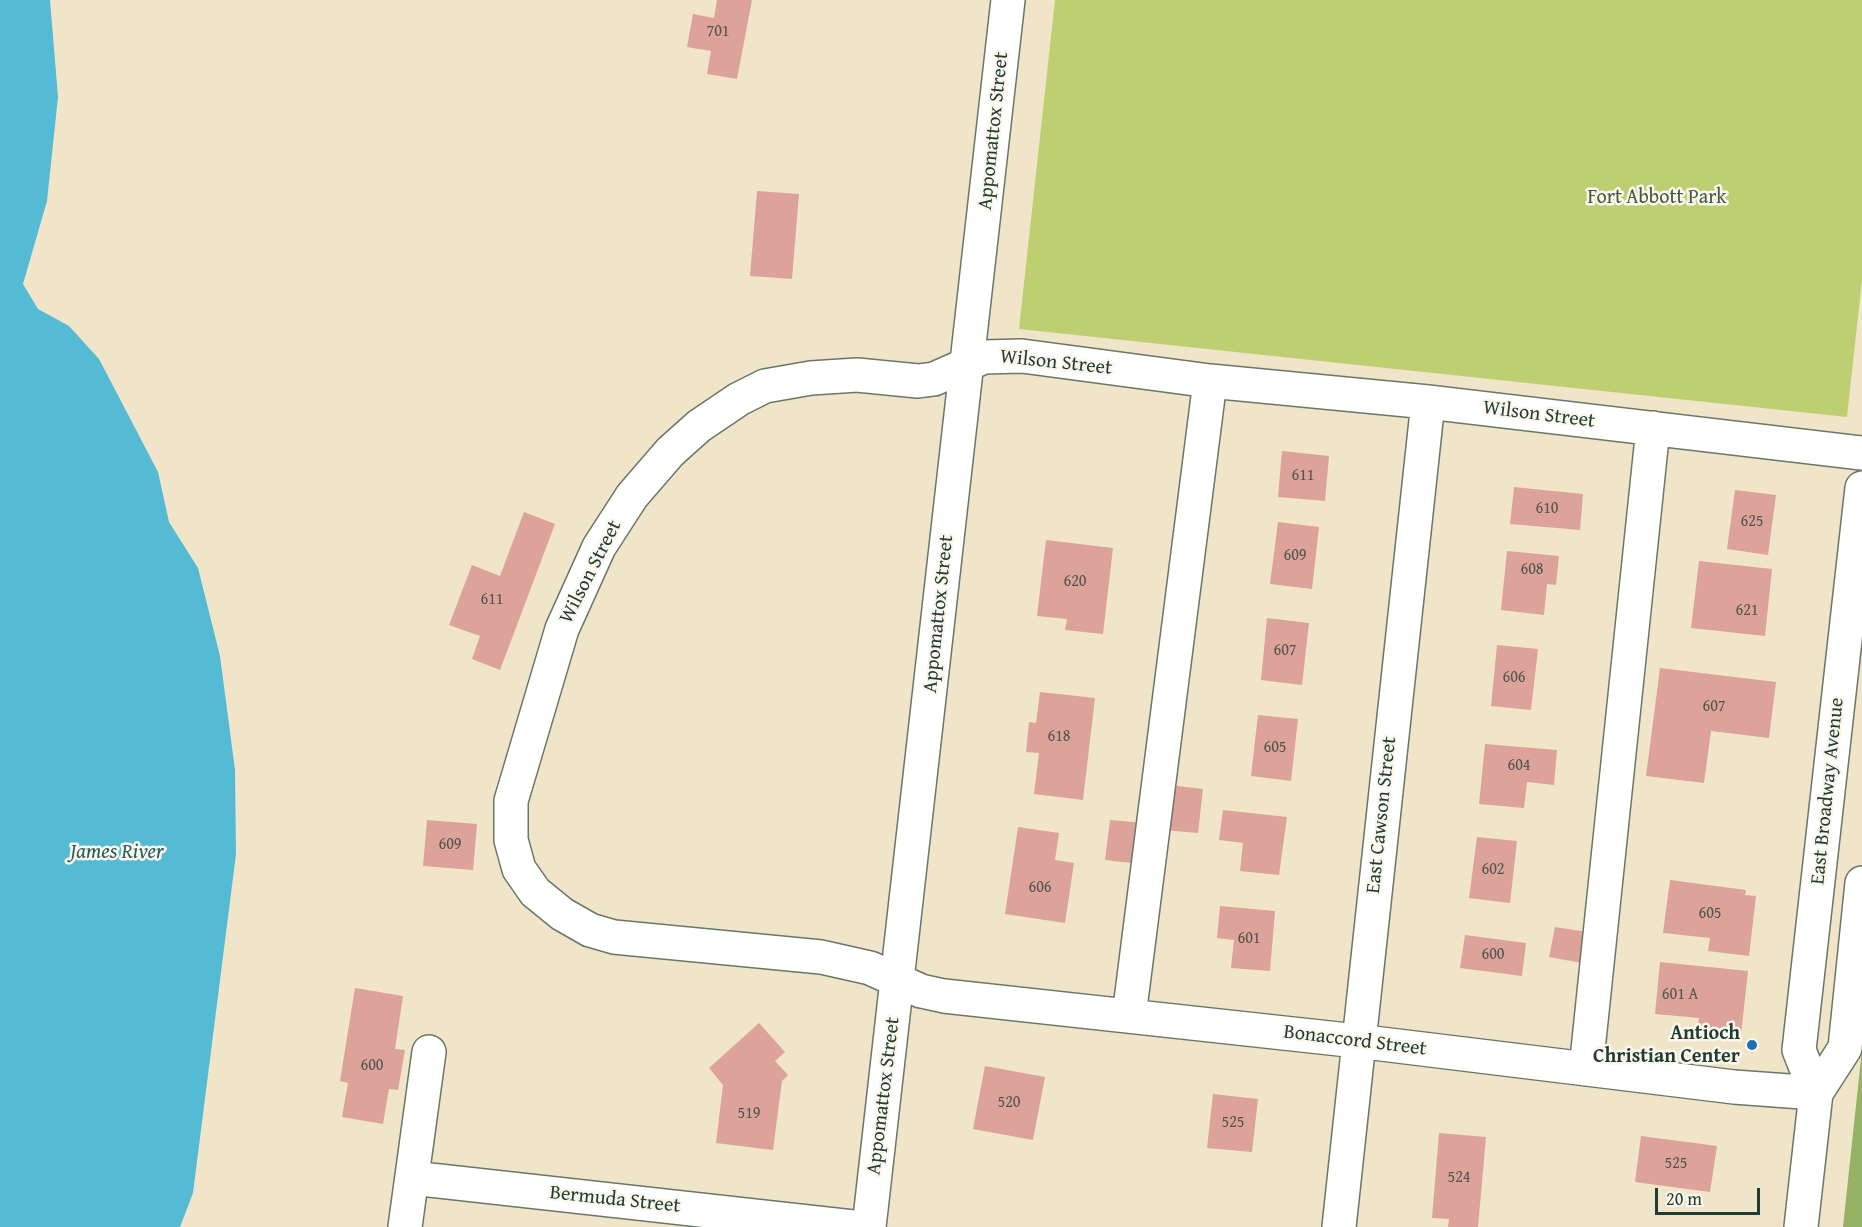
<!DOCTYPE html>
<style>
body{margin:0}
#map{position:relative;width:1862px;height:1227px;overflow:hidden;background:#f0e5c8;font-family:"Gentium Book Plus",serif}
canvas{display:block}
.scale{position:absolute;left:1655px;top:1188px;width:105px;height:27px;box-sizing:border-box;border:3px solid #1f3d34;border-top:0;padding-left:8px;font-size:18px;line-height:21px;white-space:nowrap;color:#1f3d34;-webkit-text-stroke:4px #fbf7ec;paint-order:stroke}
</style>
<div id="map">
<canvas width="1862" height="1227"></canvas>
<div class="scale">20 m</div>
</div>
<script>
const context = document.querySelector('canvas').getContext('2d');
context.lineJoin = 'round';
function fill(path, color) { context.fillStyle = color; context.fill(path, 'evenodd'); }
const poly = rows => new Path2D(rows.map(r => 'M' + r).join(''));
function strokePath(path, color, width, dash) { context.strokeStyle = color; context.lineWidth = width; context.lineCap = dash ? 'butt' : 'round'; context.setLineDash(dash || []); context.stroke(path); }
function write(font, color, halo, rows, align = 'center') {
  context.font = font + ' "Gentium Book Plus",serif'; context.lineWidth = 5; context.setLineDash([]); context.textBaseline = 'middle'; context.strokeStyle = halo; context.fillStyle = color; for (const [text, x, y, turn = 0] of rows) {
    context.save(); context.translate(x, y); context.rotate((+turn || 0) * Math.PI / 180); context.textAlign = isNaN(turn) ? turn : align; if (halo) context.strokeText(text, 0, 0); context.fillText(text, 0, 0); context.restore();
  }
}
fill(poly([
 [1055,0,1862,0,1862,280,1847,417,1019,329]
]), '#becf72');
fill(poly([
 [1862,1049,1862,1227,1843,1227]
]), '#96b264');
fill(poly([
 [0,0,50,0,58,97,47,201,23,284,38,309,69,326,99,359,158,472,169,522,198,568,220,656,235,770,236,854,193,1193,180,1227,0,1227]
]), '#55bad4');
fill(poly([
 [717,0,752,0,737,79,707,74,711,51,687,47,693,14,714,18],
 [757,191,799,194,792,279,750,276],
 [1282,451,1329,456,1325,501,1278,497],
 [1514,487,1583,494,1580,530,1510,524],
 [1735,490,1776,495,1768,555,1727,549],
 [524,512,555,524,500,670,472,659,480,636,449,625,472,565,500,576],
 [1278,522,1319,527,1312,589,1270,584],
 [1046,540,1113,548,1103,634,1065,630,1067,619,1037,616],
 [1507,551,1559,556,1556,585,1547,584,1544,615,1501,610],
 [1699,561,1772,569,1765,636,1691,628],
 [1267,618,1309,623,1302,685,1261,680],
 [1497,645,1538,649,1531,710,1491,706],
 [1660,668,1776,682,1769,738,1711,731,1704,783,1646,776],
 [1040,692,1095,698,1083,800,1034,794,1039,753,1026,752,1029,722,1036,723],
 [1258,715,1298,719,1291,781,1251,776],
 [1485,744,1557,750,1554,785,1527,782,1524,808,1479,804],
 [1169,785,1203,789,1198,833,1164,830],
 [1223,810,1287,817,1279,875,1240,871,1243,843,1219,840],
 [427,820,477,824,473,870,423,866],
 [1110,820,1145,823,1140,864,1105,860],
 [1018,827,1059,833,1055,860,1074,863,1065,923,1005,914],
 [1477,837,1517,841,1510,903,1469,898],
 [1670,880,1746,890,1745,895,1756,896,1749,956,1708,951,1710,938,1663,933],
 [1220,906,1275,911,1270,971,1231,968,1234,940,1217,938],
 [1555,927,1587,932,1582,963,1549,957],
 [1465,935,1526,943,1522,976,1460,968],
 [1660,962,1748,971,1741,1035,1697,1030,1699,1018,1655,1014],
 [355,988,403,996,395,1049,405,1050,398,1090,389,1089,383,1124,342,1117,348,1083,340,1081],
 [759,1023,785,1052,775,1061,788,1075,782,1081,773,1150,716,1143,723,1085,709,1068],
 [985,1066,1045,1077,1033,1140,973,1129],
 [1213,1094,1258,1099,1252,1152,1207,1148],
 [1439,1133,1486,1137,1478,1227,1448,1227,1449,1219,1432,1218],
 [1641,1136,1717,1146,1710,1192,1635,1182]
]), '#dda299');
const minor = poly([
 [1129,1016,1210,381],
 [1586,1069,1653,428],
 [1816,1093,1734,1087,1357,1041,944,996,921,991,870,968,821,957,614,937,590,930,562,914,535,892,519,869,511,840,511,801,562,629,599,547,632,496,670,452,699,426,739,399,765,386,811,378,857,375,918,381,934,379,984,357,1022,356,1210,381,1428,402,1862,453],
 [1816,1093,1799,1050,1862,488],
 [412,1178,853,1227],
 [405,1227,429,1052],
 [869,1227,1008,0],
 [1339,1227,1428,402],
 [1801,1227,1816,1093,1845,1048,1862,883]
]);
strokePath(minor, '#687868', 36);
strokePath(minor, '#fff', 33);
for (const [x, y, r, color] of [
 [1752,1045,6,"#1f6fb2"]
]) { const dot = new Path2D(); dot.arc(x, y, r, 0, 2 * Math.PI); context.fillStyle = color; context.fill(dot); strokePath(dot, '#fbf7ec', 2); }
write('16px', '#4e564d', null, [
 ["701",718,32],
 ["611",1303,476],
 ["610",1547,509],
 ["625",1752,522],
 ["609",1295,556],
 ["608",1532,570],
 ["620",1075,582],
 ["611",492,600],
 ["621",1747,611],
 ["607",1285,651],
 ["606",1514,678],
 ["607",1714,707],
 ["618",1059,737],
 ["605",1275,748],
 ["604",1519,766],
 ["609",450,845],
 ["602",1493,870],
 ["606",1040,888],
 ["605",1710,914],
 ["601",1249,939],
 ["600",1493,955],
 ["601 A",1680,995],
 ["600",372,1066],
 ["520",1009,1103],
 ["519",749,1114],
 ["525",1233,1123],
 ["525",1676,1164],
 ["524",1459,1178]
]);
write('20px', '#1f3d34', '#fbf7ec', [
 ["Appomattox Street",994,131,-84],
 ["Wilson Street",1056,363,6],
 ["Wilson Street",1539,415,7],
 ["Wilson Street",591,572,-63],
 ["Appomattox Street",939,614,-84],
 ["East Broadway Avenue",1828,791,-84],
 ["East Cawson Street",1382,815,-84],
 ["Bonaccord Street",1355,1041,7],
 ["Appomattox Street",884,1096,-83],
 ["Bermuda Street",615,1200,6]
]);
write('20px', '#3f5a40', '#fbf7ec', [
 ["Fort Abbott Park",1657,198]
]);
write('bold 20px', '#1f3d34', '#fbf7ec', [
 ["Antioch",1740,1034],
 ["Christian Center",1740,1057]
], 'right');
write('italic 21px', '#2c5c5c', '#fbf7ec', [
 ["James River",117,853]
]);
</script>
